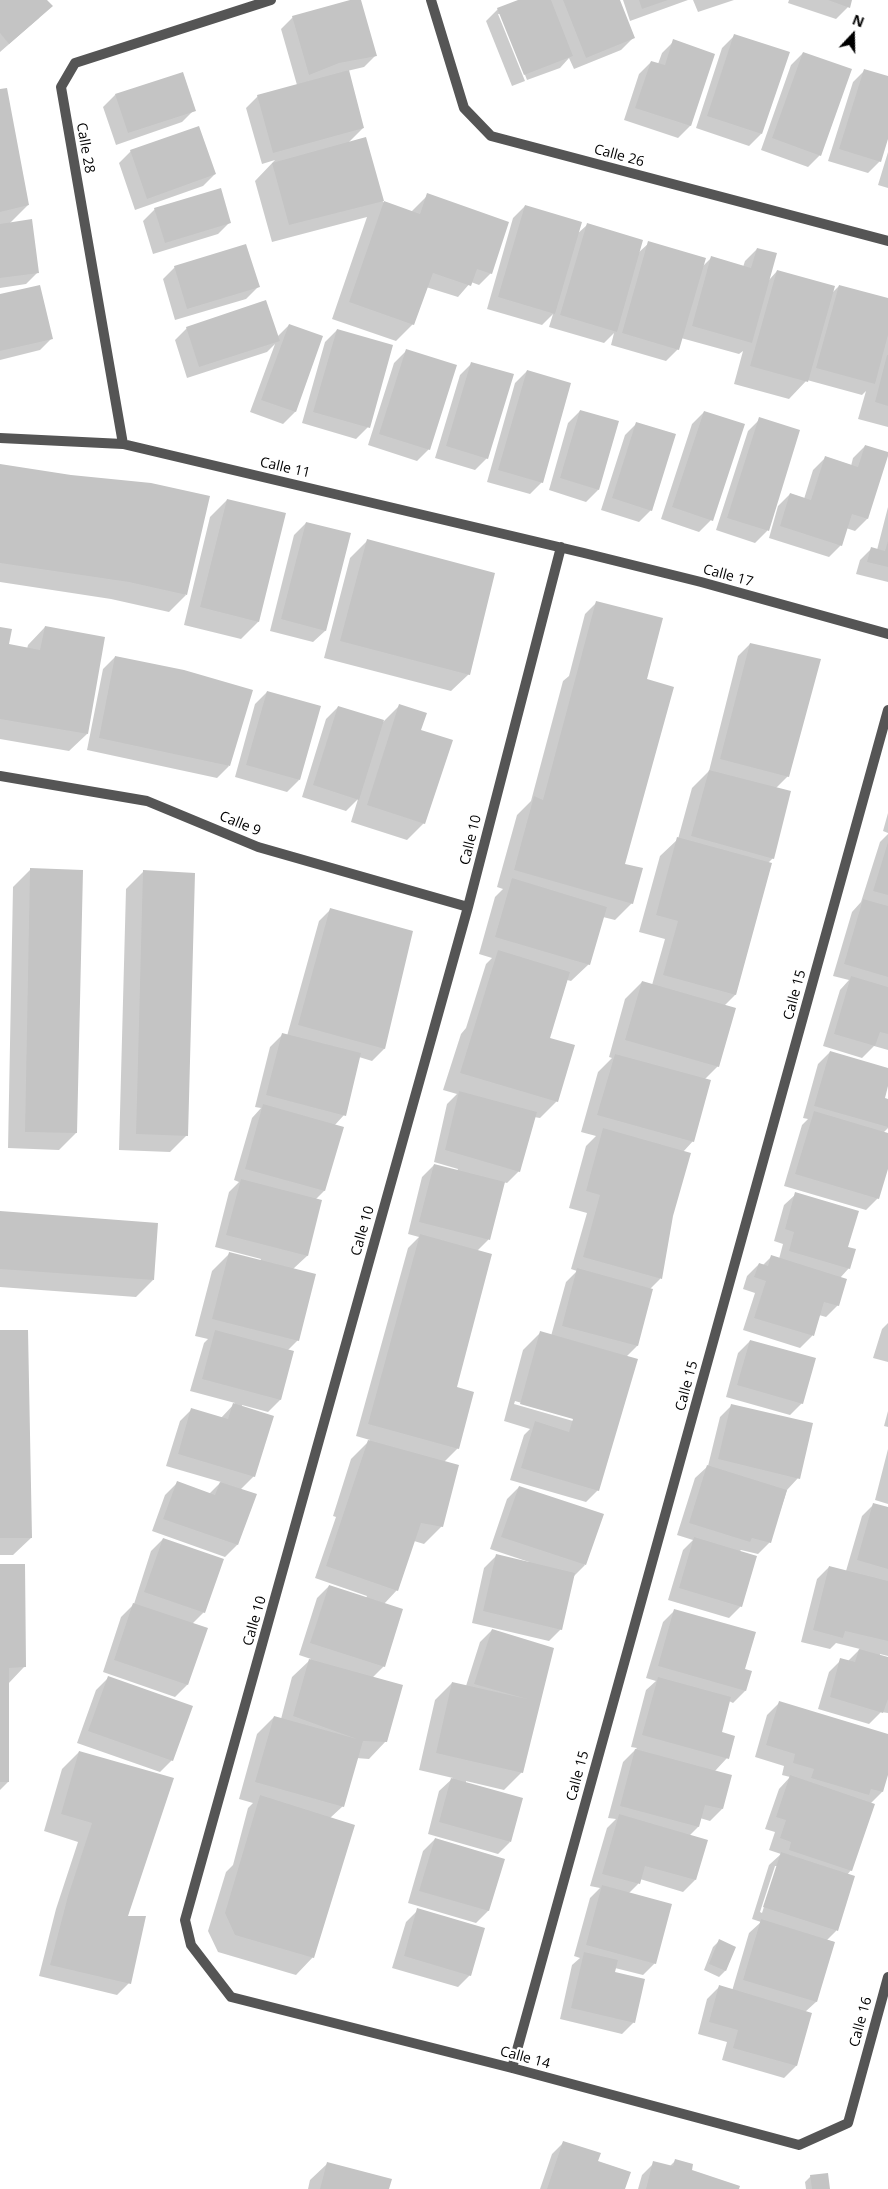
<!DOCTYPE html>
<style>
body{margin:0}
#map{position:relative;width:888px;height:2189px;overflow:hidden;background:#fff;font-family:"Open Sans",sans-serif}
canvas{display:block}
.north{position:absolute;left:828px;top:10px;width:50px;height:50px;-webkit-text-stroke:4px #fff;paint-order:stroke;rotate:21deg;font-size:14px;font-weight:700;line-height:20px;text-align:center;color:#000}
.north::after{content:'';display:block;margin:auto;width:18px;height:22px;background:#000;clip-path:polygon(50% 0,100% 100%,50% 72%,0 100%)}
</style>
<div id="map">
<canvas width="888" height="2189"></canvas>
<div class="north">N</div>
</div>
<script>
const context = document.querySelector('canvas').getContext('2d');
context.lineJoin = 'round';
function fill(path, color) { context.fillStyle = color; context.fill(path, 'evenodd'); }
const poly = rows => new Path2D(rows.map(r => 'M' + r).join(''));
function strokePath(path, color, width, dash) { context.strokeStyle = color; context.lineWidth = width; context.lineCap = dash ? 'butt' : 'round'; context.setLineDash(dash || []); context.stroke(path); }
function write(font, color, halo, rows, align = 'center') {
  context.font = font + ' "Open Sans",sans-serif'; context.lineWidth = 5; context.setLineDash([]); context.textBaseline = 'middle'; context.strokeStyle = halo; context.fillStyle = color; for (const [text, x, y, turn = 0] of rows) {
    context.save(); context.translate(x, y); context.rotate((+turn || 0) * Math.PI / 180); context.textAlign = isNaN(turn) ? turn : align; if (halo) context.strokeText(text, 0, 0); context.fillText(text, 0, 0); context.restore();
  }
}
fill(poly([
 [0,0,46,0,39,18,0,52],
 [354,0,360,0,376,55,364,67,347,71,363,128,348,143,365,138,383,202,411,212,428,195,491,273,479,285,471,282,458,297,426,287,413,324,396,341,332,319,367,217,272,242,255,181,275,160,262,164,246,108,258,96,297,85,281,29,293,17],
 [522,0,618,0,633,38,621,50,574,69,569,58,560,68,527,80,501,14,498,14,525,81,512,86,486,21,498,9],
 [623,0,688,0,630,21],
 [693,0,734,0,698,12],
 [789,0,851,0,848,7,836,19,788,3],
 [734,36,761,134,749,146,696,128,722,48],
 [674,41,713,54,690,126,678,138,624,120,639,74,651,62,658,64,662,53],
 [803,53,820,155,808,167,761,150,791,65],
 [865,70,888,77,888,135,880,161,868,173,828,161,853,82],
 [0,90,28,205,9,224,38,272,26,284,0,288],
 [115,95,194,110,182,122,116,145,103,107],
 [131,151,215,174,203,186,135,210,119,163],
 [888,152,888,188,878,185],
 [525,206,576,235,587,225,638,253,649,243,702,267,711,258,743,267,745,261,757,249,769,280,777,271,831,294,839,286,888,299,888,427,858,419,866,391,862,395,807,380,789,399,734,384,743,351,739,354,681,338,678,349,666,361,611,345,614,333,604,343,549,327,553,314,542,325,487,309,513,218],
 [155,209,230,222,218,234,153,254,143,221],
 [175,267,258,287,246,299,175,320,163,279],
 [0,295,52,338,40,350,0,360],
 [289,325,321,337,295,412,283,424,250,412,275,344,267,352,187,378,175,340,187,328,277,337],
 [337,330,368,427,356,439,302,423,325,342],
 [406,351,429,449,417,461,368,445,394,363],
 [472,363,487,458,475,470,435,458,460,375],
 [527,371,542,482,530,494,487,482,515,383],
 [580,411,598,490,586,502,549,490,568,423],
 [704,412,711,520,699,532,661,519,692,424],
 [760,419,799,431,767,531,755,543,716,530,748,431],
 [637,423,651,510,639,522,601,510,625,435],
 [865,446,867,519,855,531,846,528,841,545,829,557,769,538,778,506,790,494,804,499,813,470,825,458,851,466,853,458],
 [0,466,186,595,169,612,111,599,0,582],
 [227,500,258,622,241,639,184,625,210,517],
 [888,507,888,582,856,574,860,560,872,548,877,550],
 [306,523,325,631,313,642,270,631,294,535],
 [368,540,469,674,451,691,324,658,350,558],
 [597,602,646,679,624,865,632,903,615,920,603,917,589,964,571,981,567,980,549,1038,557,1101,540,1118,534,1117,519,1171,507,1183,503,1182,488,1240,477,1251,456,1388,458,1448,444,1462,442,1526,424,1544,414,1541,397,1590,384,1604,384,1666,372,1678,386,1741,369,1759,356,1758,343,1806,330,1818,313,1957,296,1975,218,1952,208,1931,226,1872,233,1865,248,1808,253,1803,239,1799,257,1734,274,1717,281,1719,292,1677,311,1659,299,1655,317,1598,329,1586,366,1598,367,1596,315,1578,336,1517,333,1516,351,1459,370,1440,356,1436,408,1248,419,1237,408,1234,422,1177,434,1165,457,1171,458,1169,434,1162,447,1104,457,1094,443,1090,461,1034,466,1028,486,964,492,958,479,954,495,897,503,889,497,887,517,815,531,801,563,681,569,676,585,614],
 [45,627,87,734,69,751,0,739,0,628,7,645,27,649,28,645],
 [750,644,788,776,776,788,773,858,768,863,750,941,735,995,724,1006,718,1066,704,1080,693,1141,683,1152,660,1279,650,1289,652,1290,637,1346,626,1357,598,1490,586,1502,510,1480,524,1435,530,1429,504,1421,523,1350,540,1333,551,1336,566,1282,577,1271,571,1269,587,1213,569,1208,586,1146,596,1136,581,1132,598,1072,612,1058,609,1057,625,999,642,982,652,985,665,939,639,932,660,856,678,839,692,788,709,771,738,656],
 [515,1401,575,1419,573,1421,514,1404],
 [115,657,229,766,217,778,87,750,103,669],
 [267,692,299,780,287,792,235,777,255,704],
 [399,706,420,731,424,823,407,840,351,822,358,799,346,811,302,797,326,719,338,707,383,722],
 [888,813,888,833,883,831],
 [888,834,888,1050,874,1046,862,1058,823,1046,840,990,849,980,833,976,852,912,861,902,880,842],
 [30,870,76,1133,59,1150,8,1148,13,887],
 [143,872,187,1135,170,1152,119,1150,126,889],
 [331,909,411,932,384,1049,372,1061,359,1057,344,1115,334,1126,342,1128,324,1191,315,1200,321,1201,307,1256,293,1269,298,1340,288,1350,280,1400,268,1412,242,1405,254,1476,240,1490,255,1495,237,1545,225,1557,152,1531,165,1495,177,1483,209,1494,221,1482,166,1466,180,1421,192,1409,221,1418,235,1403,190,1391,204,1343,208,1339,195,1336,212,1271,229,1254,260,1261,261,1259,215,1247,229,1192,239,1182,234,1180,252,1118,261,1108,255,1107,270,1047,282,1035,287,1036,319,921],
 [830,1052,888,1069,888,1082,883,1099,888,1100,888,1128,883,1133,888,1135,888,1165,878,1198,866,1210,784,1186,802,1125,808,1119,803,1118,818,1064],
 [796,1194,847,1248,849,1268,840,1278,838,1305,826,1317,819,1315,812,1336,800,1348,743,1330,755,1293,743,1289,747,1276,759,1264,763,1265,771,1257,779,1259,783,1244,774,1241,784,1205],
 [0,1212,153,1280,136,1297,0,1287],
 [888,1323,888,1362,873,1358,882,1329],
 [0,1331,31,1538,13,1555,0,1555],
 [750,1341,802,1403,790,1415,726,1397,738,1353],
 [732,1405,798,1478,787,1490,770,1542,758,1554,741,1550,739,1552,741,1606,729,1618,668,1600,683,1550,693,1540,677,1535,695,1478,708,1466,720,1417],
 [888,1411,888,1427,884,1426],
 [888,1449,888,1504,875,1500],
 [519,1487,585,1565,573,1577,561,1629,549,1641,472,1623,484,1568,496,1556,528,1563,529,1562,490,1549,507,1499],
 [874,1504,888,1508,888,1656,880,1654,880,1656,888,1659,888,1713,881,1712,869,1724,818,1709,829,1672,841,1660,848,1661,860,1649,836,1643,830,1649,801,1642,817,1579,829,1567,846,1571,862,1516],
 [163,1539,204,1612,192,1624,187,1685,175,1697,103,1672,121,1617,134,1604,151,1551],
 [0,1565,24,1667,8,1684,8,1782,0,1790],
 [675,1610,743,1670,745,1691,733,1703,729,1701,720,1733,727,1758,715,1771,722,1809,710,1821,700,1818,698,1827,689,1836,695,1880,683,1892,640,1879,638,1884,629,1893,655,1963,643,1975,615,1968,614,1973,634,2022,622,2034,560,2019,572,1965,580,1958,574,1956,590,1898,600,1888,590,1886,607,1828,616,1819,608,1818,623,1762,637,1748,631,1747,646,1690,656,1681,646,1678,663,1622],
 [492,1630,552,1649,522,1772,504,1790,466,1781,466,1783,510,1842,498,1854,428,1834,439,1791,453,1778,419,1770,435,1700,452,1683,466,1686,480,1642],
 [108,1678,172,1760,160,1772,77,1743,96,1690],
 [779,1703,888,1735,888,1770,882,1792,870,1804,851,1870,847,1875,853,1877,836,1931,827,1940,834,1942,816,2002,805,2012,811,2014,796,2066,784,2078,722,2060,727,2042,698,2034,707,1999,719,1987,732,1991,749,1933,761,1922,752,1919,769,1865,781,1854,769,1850,775,1832,765,1829,779,1789,790,1777,782,1775,784,1766,755,1757,767,1715],
 [775,1866,777,1866,762,1913,760,1912],
 [79,1752,126,1917,129,1983,117,1995,39,1976,56,1909,78,1842,44,1831,62,1769],
 [435,1839,504,1860,488,1911,476,1923,408,1903,423,1851],
 [418,1910,470,1975,458,1987,392,1968,406,1922],
 [719,1941,735,1947,725,1971,719,1977,704,1970,713,1947],
 [564,2142,596,2161,624,2189,540,2189,552,2154],
 [675,2161,690,2170,738,2189,638,2189,642,2175,654,2163,669,2167],
 [328,2163,388,2189,308,2189,310,2180],
 [811,2176,829,2189,806,2189,805,2182]
]), '#0003');
fill(poly([
 [0,0,47,0,53,6,9,44,0,33],
 [350,0,361,0,377,56,339,63,309,75,292,16],
 [518,0,551,0,573,56,524,75,497,8],
 [563,0,620,0,635,38,586,58],
 [639,0,668,0,642,9],
 [828,0,852,0,850,8],
 [734,34,790,52,762,134,707,116],
 [673,39,715,54,691,126,635,108,651,61,665,65],
 [803,52,852,69,821,156,772,138],
 [864,69,888,76,888,139,881,162,839,149],
 [349,70,364,128,273,153,257,95],
 [183,72,196,111,128,133,115,94],
 [7,88,29,205,0,212,0,89],
 [199,126,216,174,147,199,130,150],
 [366,137,384,201,289,225,272,163],
 [221,188,231,223,165,243,154,208],
 [427,193,509,222,492,274,477,269,471,286,433,273,414,325,349,302,384,201,420,214],
 [525,205,582,222,555,314,498,297],
 [32,219,39,273,0,278,0,224],
 [587,223,643,240,617,332,560,315],
 [648,241,706,258,679,350,622,333],
 [246,244,260,287,187,309,174,266],
 [757,248,777,253,752,343,692,326,711,256,751,268],
 [777,270,835,286,808,382,750,366],
 [40,285,53,339,0,351,0,294],
 [839,285,888,298,888,335,875,384,816,368],
 [266,300,280,341,199,367,186,327],
 [289,324,323,336,296,412,261,400],
 [337,329,393,345,370,428,313,412],
 [406,349,457,365,430,450,379,434],
 [887,355,888,355,888,406,875,402],
 [471,362,514,374,488,459,446,446],
 [527,370,571,383,543,483,498,470],
 [580,410,619,421,599,490,560,478],
 [704,411,745,424,713,521,672,507],
 [759,417,800,430,769,531,727,518],
 [636,422,676,434,652,511,612,498],
 [865,445,888,452,888,456,868,519,852,514,842,546,780,526,790,493,811,500,825,456,858,467],
 [0,464,71,475,151,483,210,496,187,595,129,582,0,563],
 [227,499,286,513,259,622,200,607],
 [306,522,351,533,326,631,281,619],
 [367,539,495,573,470,675,340,641],
 [888,541,888,567,867,562,871,547,885,551],
 [596,601,663,618,647,679,674,687,625,864,643,868,633,904,514,870,534,796,543,800],
 [45,626,105,637,88,734,0,719,0,627,12,629,9,644,40,650],
 [750,643,821,659,789,777,720,759],
 [115,656,184,670,253,690,230,766,99,738],
 [267,691,321,706,300,780,246,765],
 [399,704,427,713,421,730,453,740,425,824,367,805],
 [338,706,384,720,359,800,313,785],
 [709,770,791,791,774,859,691,836],
 [677,837,772,863,736,995,663,975,678,921,656,915],
 [888,842,888,895,873,891],
 [30,868,83,870,77,1133,25,1132],
 [143,870,195,873,188,1136,136,1134],
 [512,878,607,907,590,965,495,937],
 [863,899,888,906,888,977,844,964],
 [330,908,413,931,385,1049,298,1025],
 [498,950,570,972,550,1038,575,1045,558,1102,460,1073],
 [851,976,888,987,888,1034,880,1032,875,1046,834,1034],
 [642,981,736,1008,719,1067,625,1040],
 [282,1033,361,1053,346,1116,266,1095],
 [830,1051,888,1068,888,1086,885,1098,888,1099,888,1127,814,1106],
 [615,1054,711,1080,694,1142,597,1115],
 [459,1091,537,1112,520,1172,445,1150],
 [263,1104,344,1127,325,1191,245,1169],
 [814,1111,888,1133,888,1169,879,1199,795,1174],
 [603,1128,691,1153,673,1216,662,1279,583,1257,600,1195,586,1191],
 [434,1164,505,1182,490,1240,419,1222],
 [241,1179,322,1200,308,1256,226,1235],
 [795,1192,859,1211,848,1247,856,1249,850,1269,789,1251,794,1232,785,1229],
 [0,1211,158,1223,154,1280,0,1269],
 [420,1234,492,1254,457,1387,474,1392,459,1449,368,1424],
 [229,1252,316,1274,299,1341,212,1319],
 [771,1255,847,1279,839,1306,824,1302,814,1336,754,1318,766,1281,754,1277,759,1263,768,1266],
 [577,1268,653,1289,638,1346,562,1326],
 [0,1330,28,1330,32,1538,0,1538],
 [215,1330,294,1351,281,1400,202,1379],
 [540,1331,638,1359,599,1491,521,1468,535,1421,569,1432,573,1419,520,1404],
 [750,1340,816,1358,803,1404,737,1385],
 [233,1403,274,1416,255,1477,178,1454,191,1408,228,1419],
 [731,1404,813,1423,800,1479,718,1459],
 [368,1440,459,1465,443,1527,421,1523,398,1591,326,1566],
 [707,1465,787,1490,771,1543,752,1538,750,1542,689,1523],
 [177,1481,215,1495,220,1482,257,1494,238,1545,163,1519],
 [519,1486,604,1514,586,1565,501,1537],
 [873,1503,888,1507,888,1569,857,1560],
 [694,1537,757,1556,742,1607,679,1588],
 [163,1538,224,1559,205,1613,144,1592],
 [496,1554,575,1573,562,1630,483,1611],
 [0,1564,25,1564,26,1667,9,1668,9,1782,0,1782],
 [829,1566,888,1581,888,1641,845,1631,843,1638,813,1630],
 [329,1585,403,1609,385,1667,310,1643],
 [133,1603,208,1628,188,1685,114,1660],
 [674,1609,756,1632,745,1669,752,1671,746,1691,658,1666],
 [492,1629,554,1648,523,1773,436,1753,452,1682,527,1699,474,1684],
 [859,1649,888,1657,888,1699,883,1713,830,1697,840,1658,855,1662],
 [309,1659,403,1685,387,1742,363,1741,344,1807,255,1782,274,1716,357,1739,293,1716],
 [108,1676,193,1706,173,1761,88,1731],
 [658,1677,731,1697,722,1732,735,1736,729,1759,642,1735],
 [779,1701,888,1734,888,1775,883,1792,871,1789,869,1795,811,1778,814,1769,793,1763,795,1754,766,1745],
 [635,1749,732,1775,723,1809,705,1805,699,1827,620,1806],
 [79,1751,174,1778,128,1916,146,1916,131,1984,50,1965,68,1896,92,1823,61,1814],
 [790,1775,875,1804,852,1871,789,1850,791,1842,780,1838,786,1820,776,1817],
 [451,1778,523,1798,511,1842,439,1822],
 [260,1795,355,1825,314,1958,235,1935,225,1913],
 [619,1814,708,1840,696,1880,645,1866,640,1884,602,1874],
 [435,1838,505,1859,489,1911,419,1891],
 [781,1852,855,1876,838,1931,763,1907],
 [602,1885,672,1904,656,1964,586,1945],
 [417,1908,485,1928,471,1976,404,1956],
 [761,1919,835,1942,817,2002,743,1980],
 [719,1939,736,1947,726,1971,709,1964],
 [584,1952,618,1960,615,1972,645,1979,635,2023,571,2008],
 [719,1985,812,2013,797,2066,733,2048,738,2030,709,2022],
 [563,2141,601,2153,598,2161,631,2172,625,2189,547,2189],
 [675,2159,693,2164,692,2170,740,2186,739,2189,646,2189,653,2161,673,2166],
 [327,2162,392,2179,389,2189,320,2189],
 [828,2173,830,2189,812,2189,810,2175]
]), '#c4c4c4');
strokePath(poly([
 [431,0,464,108,491,136,888,241],
 [0,438,123,444,584,553,701,582,888,634],
 [123,444,61,87,75,63,271,0],
 [561,547,468,907,185,1920,191,1945,231,1997,512,2068,799,2145,848,2123,888,1977],
 [0,776,147,801,258,847,468,907],
 [512,2068,888,710]
]), '#555', 10);
write('14px', '#000', '#fff', [
 ["Calle 28",85,148,80],
 ["Calle 26",619,156,15],
 ["Calle 11",285,468,13],
 ["Calle 17",728,576,15],
 ["Calle 9",240,824,22],
 ["Calle 10",471,840,-76],
 ["Calle 15",795,995,-75],
 ["Calle 10",363,1231,-74],
 ["Calle 15",687,1386,-75],
 ["Calle 10",255,1621,-74],
 ["Calle 15",578,1776,-75],
 ["Calle 16",861,2022,-75],
 ["Calle 14",525,2058,15]
]);
</script>
